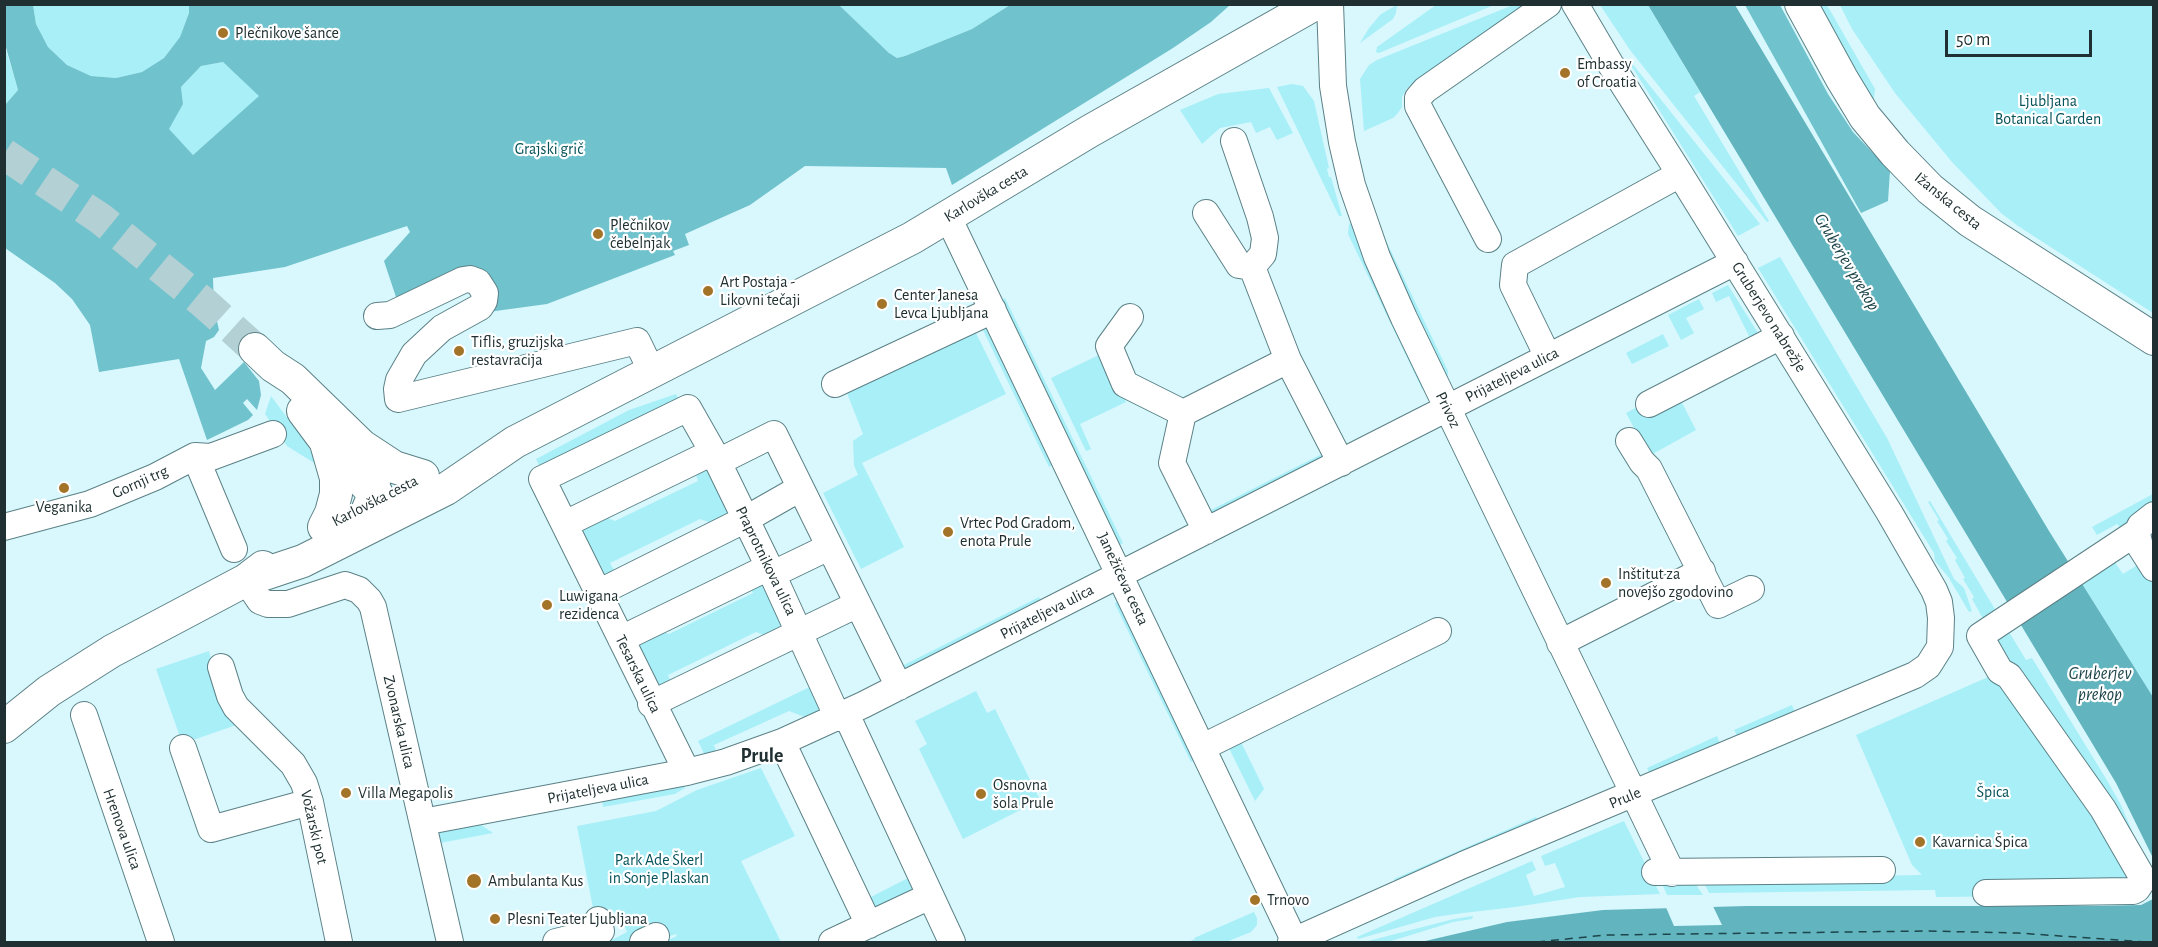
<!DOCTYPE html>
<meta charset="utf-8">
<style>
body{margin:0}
#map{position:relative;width:2158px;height:947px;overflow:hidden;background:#d8f8fd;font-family:"Alegreya Sans",sans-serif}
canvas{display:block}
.frame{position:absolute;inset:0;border:6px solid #203032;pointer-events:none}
.scale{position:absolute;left:1945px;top:30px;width:147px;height:27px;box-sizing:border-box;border:3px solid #203032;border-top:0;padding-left:8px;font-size:18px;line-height:21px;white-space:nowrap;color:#203032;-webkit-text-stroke:4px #fff;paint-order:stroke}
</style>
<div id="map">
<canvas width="2158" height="947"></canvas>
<div class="frame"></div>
<div class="scale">50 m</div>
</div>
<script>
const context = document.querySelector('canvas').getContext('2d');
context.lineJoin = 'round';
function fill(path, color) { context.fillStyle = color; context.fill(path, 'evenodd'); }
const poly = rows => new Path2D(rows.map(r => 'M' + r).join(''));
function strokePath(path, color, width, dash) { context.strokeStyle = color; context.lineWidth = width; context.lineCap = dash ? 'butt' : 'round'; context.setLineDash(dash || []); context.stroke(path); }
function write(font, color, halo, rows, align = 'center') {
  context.font = font + ' "Alegreya Sans",sans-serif'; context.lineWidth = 4.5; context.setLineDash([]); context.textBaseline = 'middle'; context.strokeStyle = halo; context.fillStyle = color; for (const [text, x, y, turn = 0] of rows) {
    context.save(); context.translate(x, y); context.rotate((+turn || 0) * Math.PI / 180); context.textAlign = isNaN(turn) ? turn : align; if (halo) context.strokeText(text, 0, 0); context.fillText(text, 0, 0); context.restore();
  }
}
fill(poly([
 [33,5,189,5,189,13,180,37,164,58,142,72,116,78,91,76,67,65,48,47,36,24],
 [839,5,1010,5,972,29,905,56,897,58,889,53],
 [1397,5,1396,13,1393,19,1360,43,1369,28,1381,14],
 [1436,5,1494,5,1379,53,1376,52,1377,47],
 [1513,5,1532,5,1407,88,1402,97,1402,107,1398,113,1393,118,1364,131,1360,79,1369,65,1377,60],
 [1600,5,1648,5,1700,92,1694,96,1769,221,1767,222,1630,50],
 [1813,5,1827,5,1875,89,1874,99,1866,99],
 [1840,5,2153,5,2153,313,2018,226,2001,213,1952,162,1895,93,1852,29],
 [4,44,18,90,5,105,4,105],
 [223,62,260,96,193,155,168,129,183,104,181,87,201,66],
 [1627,62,1631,62,1760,224,1738,236,1634,70],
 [1292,84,1303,86,1314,101,1329,168,1327,169,1329,177,1331,177,1342,216,1339,216,1277,87],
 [1269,88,1293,133,1277,140,1270,127,1256,133,1251,122,1220,128,1202,144,1180,110,1218,94],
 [1351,223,1377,286,1428,392,1422,389,1348,234,1349,224],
 [1380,228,1448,371,1447,381,1405,297],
 [1780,257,1887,438,1954,579,1964,588,1972,611,1969,612,1949,578,1935,561,1934,553,1758,268],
 [1728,285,1758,333,1750,338,1729,296,1716,302,1712,293],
 [1005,298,1123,543,1118,546,1001,300],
 [1699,299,1704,309,1686,318,1694,333,1681,340,1668,315],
 [984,323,994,338,1054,464,1049,467,982,328],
 [975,331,1006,394,862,463,904,547,861,569,823,493,858,475,854,465,853,441,863,434,845,388],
 [1663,334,1669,346,1632,364,1626,353],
 [1103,353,1126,402,1080,424,1091,449,1086,451,1051,378],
 [676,394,681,404,542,471,536,459,629,410],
 [271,396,306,443,319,466,287,446,265,414],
 [1679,397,1696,430,1649,456,1626,413,1639,406,1644,416],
 [1326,452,1329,457,1206,519,1203,514],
 [709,457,731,512,720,526,700,519,610,563,616,574,601,583,580,527,595,513,615,521,698,481,693,466],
 [2153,494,2153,508,2120,527,2117,524,2097,535,2092,527],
 [1930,501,1999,616,1986,624,1972,599,1974,597,1963,579,1965,578,1955,560,1957,558,1946,541,1948,539,1937,521,1939,520,1928,502],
 [2111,557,2123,574,2144,561,2153,576,2153,697,2078,577],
 [765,571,786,623,775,639,756,632,668,675,673,688,658,689,634,645,649,627,669,634,753,593,747,580],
 [1039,597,1041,602,899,674,896,669],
 [1118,599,1197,760,1191,762,1115,604],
 [2006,627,2026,660,2032,658,2105,777,2121,805,2151,876,2043,896,1936,897,1935,890,1709,893,1702,879,1922,875,1912,865,1856,735,2011,667,1994,637],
 [209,651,214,673,239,724,196,739,185,738,179,734,156,669],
 [816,684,821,708,818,713,810,719,789,711,714,745,718,757,707,760,698,741],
 [976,691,987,713,995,709,1040,800,963,839,919,749,927,744,915,721],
 [1792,705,1795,712,1738,737,1734,730],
 [1717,736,1720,743,1650,774,1647,768],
 [1226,742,1241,742,1264,789,1255,801],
 [761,768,795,836,741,861,781,942,669,942,668,940,677,936,676,934,667,937,662,927,630,942,608,942,627,932,621,917,611,909,593,908,577,826,656,811,697,790],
 [683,782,685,788,675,794,603,807,602,798],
 [1536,817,1539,822,1397,884,1394,879],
 [475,821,493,833,440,843,438,833,441,830],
 [1624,821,1660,894,1580,897,1515,907,1463,913,1435,917,1358,939,1357,937,1532,861,1536,870,1526,875,1534,896,1565,887,1555,863,1545,866,1541,856],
 [914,875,913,890,869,914,863,901],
 [1660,879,1692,879,1703,895,1667,895],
 [1254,912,1257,918,1257,925,1251,932,1226,942,1188,942,1195,939,1194,938],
 [1473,916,1472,919,1453,922,1388,942,1364,942,1454,919]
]), '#a8eff8');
fill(poly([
 [4,5,33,5,36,24,48,47,67,65,91,76,116,78,142,72,164,58,180,37,189,13,189,5,839,5,889,53,897,58,905,56,972,29,1010,5,1230,5,1211,22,1173,48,952,185,946,168,805,166,750,205,685,234,689,245,673,251,675,255,547,304,488,312,489,283,399,306,384,261,410,232,407,226,285,267,213,278,214,308,219,330,214,337,206,341,201,368,215,390,244,362,259,381,261,395,257,410,247,399,243,403,253,415,248,420,207,440,179,359,99,372,90,325,72,299,55,283,5,248,5,105,18,90,5,44],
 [223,62,259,96,193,155,169,129,183,104,181,87,201,66],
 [1745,5,1780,5,1828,94,1853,132,1890,171,1888,201,1861,213]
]), '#70c2cd');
fill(poly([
 [1648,5,1735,5,2049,531,2153,697,2153,858,2116,783],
 [2153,899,2153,942,1421,942,1507,922,1603,910,1747,906,2102,906,2141,905]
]), '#62b4bf');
fill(poly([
 [1712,904,1722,925,1674,926,1665,905]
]), '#d8f8fd');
strokePath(poly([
 [1537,942,1605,935,1928,931,2018,933,2146,942]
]), '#1e454a', 1.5, [8, 6]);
strokePath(poly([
 [4,154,101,219,204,303,255,349]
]), '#b3d0d4', 32, [32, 16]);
const minor = poly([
 [1330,4,1333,86,1342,142,1352,185,1377,257,1404,318,1672,873],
 [1234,141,1260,217,1265,238,1263,254,1252,267,1288,360,1341,463],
 [1206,213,1239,265,1252,267],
 [948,217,1295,942],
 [1488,239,1418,106,1418,98,1425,90,1548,4],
 [377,316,390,315,463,280,470,279,478,282,485,293,484,301,480,307,442,328,414,354,399,380,397,389,398,399,637,341,652,372],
 [1130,317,1109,346,1125,384,1183,413],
 [1548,357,1513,285,1515,265,1680,174],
 [835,384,993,310],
 [1649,404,1781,336],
 [1629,441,1642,462,1649,469,1718,605,1751,589],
 [195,456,234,549],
 [718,462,774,434,899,687],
 [2154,515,2140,526,2137,535,2140,546,2154,568],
 [565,524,713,452],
 [4,527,90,504,155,477,195,456,211,457,273,434],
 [1206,531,1172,463,1183,413,1288,360],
 [773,574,829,547],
 [246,580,260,601,268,604,288,604,345,585,359,590,369,600,373,607,450,942],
 [598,593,746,519,790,494],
 [621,639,769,567],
 [1560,643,1702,571],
 [221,667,230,696,236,707,293,764,304,783,310,802,339,942],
 [651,704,858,604],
 [846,714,952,942],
 [84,715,161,942],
 [782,742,869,925],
 [1203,747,1438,631],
 [183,748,211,829,310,802],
 [687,772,542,479,688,408,713,452,769,567,838,718],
 [423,822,687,772,726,762,782,742,863,705,1735,262],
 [1655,872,1882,870],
 [1986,893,2133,891,2137,889,2141,883,2141,875,2103,809,2009,676,2000,671,1980,636,2137,532],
 [556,942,601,931,598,920],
 [643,942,656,936],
 [832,942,930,896],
 [1291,942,1463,865,1915,675,1928,666,1940,647,1941,618,1939,602,1934,590,1889,512,1680,174,1611,65,1575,4]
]);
const major = poly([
 [1801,4,1842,79,1865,117,1895,153,1930,189,1970,221,2154,339],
 [255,349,273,366,293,379,362,446,368,460,374,480,373,497,366,514,348,538],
 [303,411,326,442,366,485,376,492],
 [362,446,394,467,423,476],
 [324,527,331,513,336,494,336,478,326,443],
 [246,580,303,561,446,489,515,442,912,238,1090,131,1315,4],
 [4,727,49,691,112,651,246,580,263,567]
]);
strokePath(minor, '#5b8186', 28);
strokePath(major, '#5b8186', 34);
strokePath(minor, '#fff', 26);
strokePath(major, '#fff', 32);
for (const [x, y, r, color] of [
 [223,33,6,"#a37327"],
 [1565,73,6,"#a37327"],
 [598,234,6,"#a37327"],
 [708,291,6,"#a37327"],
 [882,304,6,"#a37327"],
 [459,351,6,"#a37327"],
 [64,488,6,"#a37327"],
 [948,532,6,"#a37327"],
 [1606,583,6,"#a37327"],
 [547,605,6,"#a37327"],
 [346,793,6,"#a37327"],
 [981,794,6,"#a37327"],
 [1920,842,6,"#a37327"],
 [474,881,8,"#a37327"],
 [1255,900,6,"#a37327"],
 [495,919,6,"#a37327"]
]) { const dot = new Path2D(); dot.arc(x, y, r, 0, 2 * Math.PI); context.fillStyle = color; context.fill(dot); strokePath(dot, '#fff', 2); }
write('16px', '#203032', '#fff', [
 ["Plečnikove šance",235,33],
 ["Embassy",1577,64],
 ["of Croatia",1577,82],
 ["Plečnikov",610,225],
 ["čebelnjak",610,243],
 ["Art Postaja -",720,282],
 ["Likovni tečaji",720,300],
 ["Center Janesa",894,295],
 ["Levca Ljubljana",894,313],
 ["Tiflis, gruzijska",471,342],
 ["restavracija",471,360],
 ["Veganika",64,507,"center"],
 ["Vrtec Pod Gradom,",960,523],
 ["enota Prule",960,541],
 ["Inštitut za",1618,574],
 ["novejšo zgodovino",1618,592],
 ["Luwigana",559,596],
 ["rezidenca",559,614],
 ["Osnovna",993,785],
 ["šola Prule",993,803],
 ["Villa Megapolis",358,793],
 ["Kavarnica Špica",1932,842],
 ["Ambulanta Kus",488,881],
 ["Trnovo",1267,900],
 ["Plesni Teater Ljubljana",507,919]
], 'left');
write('16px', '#05525a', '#fff', [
 ["Ljubljana",2048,101],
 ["Botanical Garden",2048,119],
 ["Grajski grič",549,149],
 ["Špica",1993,792],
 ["Park Ade Škerl",659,860],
 ["in Sonje Plaskan",659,878]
]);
write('16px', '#203032', '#fff', [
 ["Karlovška cesta",986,194,-31],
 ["Ižanska cesta",1948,201,39],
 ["Gruberjevo nabrežje",1769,317,58],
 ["Prijateljeva ulica",1512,375,-27],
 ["Privoz",1448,410,64],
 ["Gornji trg",140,482,-24],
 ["Karlovška cesta",375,501,-27],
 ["Praprotnikova ulica",766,561,64],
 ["Janežičeva cesta",1123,579,65],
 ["Prijateljeva ulica",1047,612,-27],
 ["Tesarska ulica",638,674,64],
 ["Zvonarska ulica",399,722,77],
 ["Prijateljeva ulica",598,789,-11],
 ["Prule",1625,798,-23],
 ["Vožarski pot",314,827,77],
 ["Hrenova ulica",122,829,70]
]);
write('italic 18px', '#1e454a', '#fff', [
 ["Gruberjev prekop",1847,262,59],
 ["Gruberjev",2100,674],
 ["prekop",2100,695]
]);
write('bold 20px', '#203032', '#fff', [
 ["Prule",762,756]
]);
</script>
